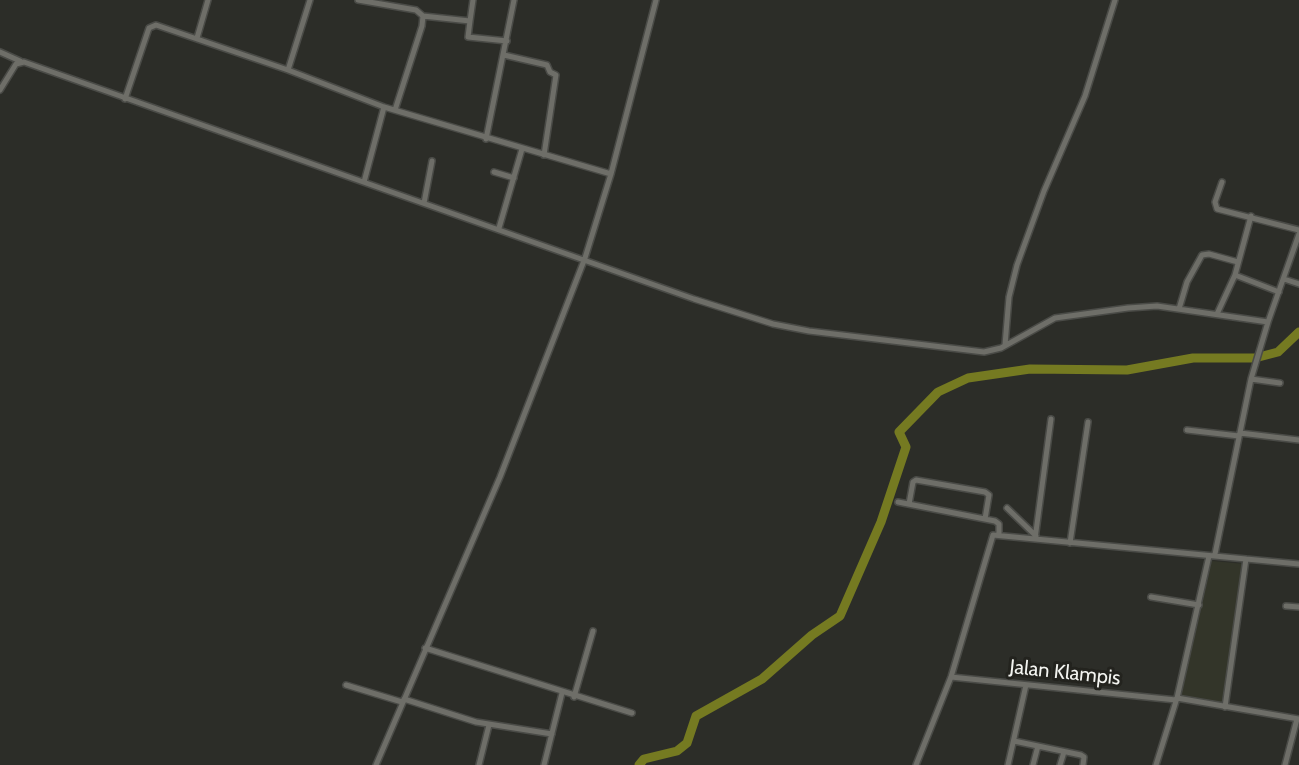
<!DOCTYPE html>
<style>
body{margin:0}
canvas{display:block;background:#2c2d28}
</style>
<canvas width="1299" height="765"></canvas>
<script>
const context = document.querySelector('canvas').getContext('2d');
context.lineJoin = 'round';
function fill(path, color) { context.fillStyle = color; context.fill(path, 'evenodd'); }
const poly = rows => new Path2D(rows.map(r => 'M' + r).join(''));
function strokePath(path, color, width, dash) { context.strokeStyle = color; context.lineWidth = width; context.lineCap = dash ? 'butt' : 'round'; context.setLineDash(dash || []); context.stroke(path); }
function write(font, color, halo, rows, align = 'center') {
  context.font = font + ' Cabin,sans-serif'; context.lineWidth = 6; context.setLineDash([]); context.textBaseline = 'middle'; context.strokeStyle = halo; context.fillStyle = color; for (const [text, x, y, turn = 0] of rows) {
    context.save(); context.translate(x, y); context.rotate((+turn || 0) * Math.PI / 180); context.textAlign = isNaN(turn) ? turn : align; if (halo) context.strokeText(text, 0, 0); context.fillText(text, 0, 0); context.restore();
  }
}
fill(poly([
 [1212,561,1244,564,1223,703,1181,696]
]), '#333529');
strokePath(poly([
 [639,765,644,759,677,751,687,743,696,716,762,679,812,635,840,616,881,522,906,447,899,432,938,392,968,378,1030,369,1127,370,1193,358,1255,358,1278,352,1299,332]
]), '#757a21', 9);
const minor = poly([
 [310,0,288,70,384,107,611,174],
 [358,0,416,10,423,16,470,21,468,37,507,41],
 [470,21,473,0],
 [197,38,208,0],
 [0,52,20,61],
 [504,55,547,65,550,72,556,75,544,155],
 [0,90,16,64,24,62,694,299,773,324,809,331,984,352,1001,348,1055,318,1128,308,1157,306,1268,322],
 [125,99,149,28,156,25,288,70],
 [395,110,422,26,423,16],
 [486,139,514,0],
 [494,172,514,178],
 [364,182,384,107],
 [1222,182,1215,202,1217,209,1299,230],
 [424,203,432,161],
 [499,228,522,149],
 [1235,275,1279,292],
 [1284,279,1299,284],
 [1179,309,1187,282,1202,255,1209,254,1238,262],
 [1217,314,1235,275,1251,216],
 [1005,345,1009,297,1017,265,1044,191,1085,96,1115,0],
 [1251,379,1280,383],
 [1187,430,1239,436],
 [1240,433,1299,440],
 [898,502,995,521,999,524,999,534],
 [909,504,913,482,916,480,985,492,989,495,985,519],
 [1007,508,1036,536],
 [1035,539,1051,419],
 [1070,543,1088,422],
 [1215,554,1251,379,1268,322,1299,234],
 [1151,597,1199,605],
 [1286,606,1299,607],
 [425,648,632,713],
 [951,677,1176,700],
 [346,685,402,702],
 [574,697,593,631],
 [1177,698,1299,719],
 [404,699,476,722,552,734],
 [1225,707,1246,559],
 [1014,741,1081,755,1084,757,1083,765],
 [376,765,500,477,585,258,611,174,656,0],
 [479,765,489,725],
 [544,765,562,693],
 [916,765,951,677,993,535,1299,564],
 [1008,765,1026,685],
 [1033,765,1038,746],
 [1060,765,1064,752],
 [1156,765,1177,698,1209,556],
 [1285,765,1297,719]
]);
strokePath(minor, '#4a4b47', 8);
strokePath(minor, '#6e6e68', 5);
write('20px', '#f3f4f0', '#23231e', [
 ["Jalan Klampis",1065,673,6]
]);
</script>
